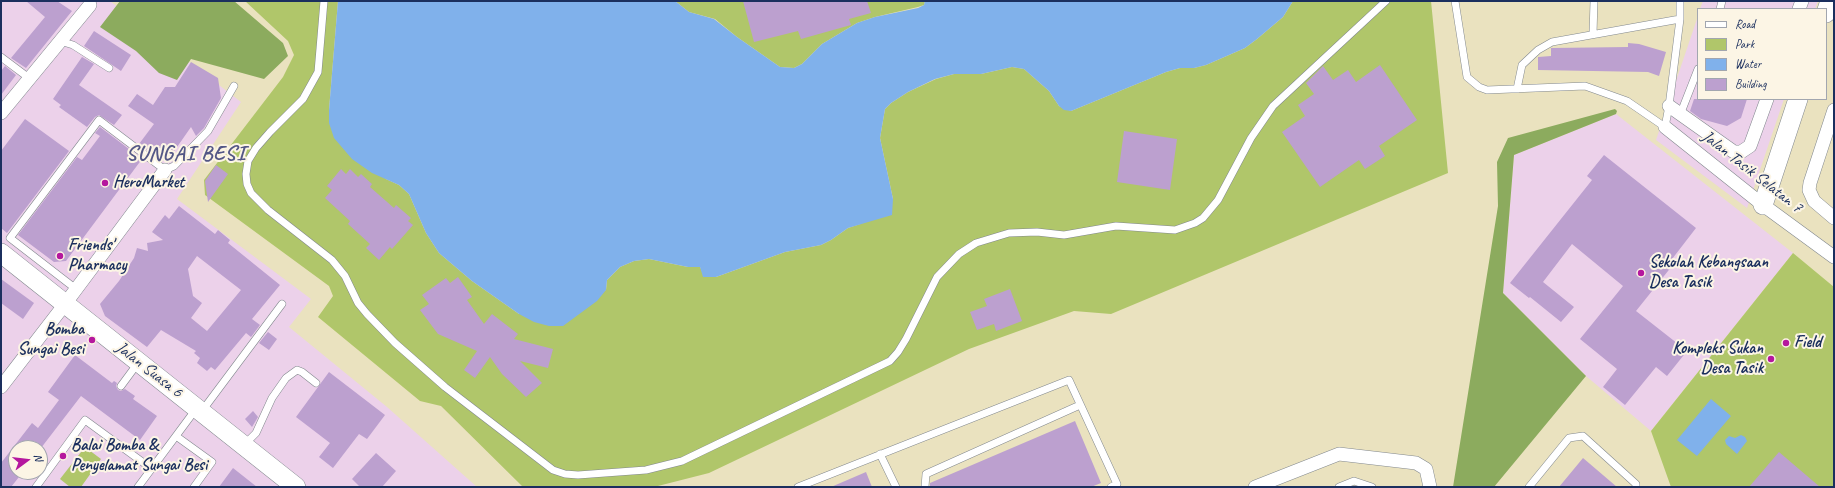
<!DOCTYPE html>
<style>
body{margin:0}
#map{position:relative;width:1835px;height:488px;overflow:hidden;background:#eae2bf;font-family:Caveat,sans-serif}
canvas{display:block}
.frame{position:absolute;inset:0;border:2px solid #1b2f5e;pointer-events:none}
.legend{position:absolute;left:1697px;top:8px;width:130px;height:92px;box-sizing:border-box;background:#fcf5e5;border:1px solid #a2a6af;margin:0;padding:5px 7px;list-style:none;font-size:12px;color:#1b2f5e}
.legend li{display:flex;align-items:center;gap:8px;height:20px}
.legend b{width:20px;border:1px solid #a2a6af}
.north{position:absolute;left:8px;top:440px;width:40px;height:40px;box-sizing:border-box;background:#fcf5e5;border:1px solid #a2a6af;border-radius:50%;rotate:75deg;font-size:11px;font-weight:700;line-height:16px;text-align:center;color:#1b2f5e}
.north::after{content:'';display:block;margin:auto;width:14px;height:18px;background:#b5179e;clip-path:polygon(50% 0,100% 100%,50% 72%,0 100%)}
</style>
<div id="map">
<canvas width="1835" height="488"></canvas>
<div class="frame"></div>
<ul class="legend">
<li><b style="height:5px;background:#fff"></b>Road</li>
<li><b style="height:11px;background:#b0c66a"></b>Park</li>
<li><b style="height:11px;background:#80b1eb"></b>Water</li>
<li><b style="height:11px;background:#bca0cf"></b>Building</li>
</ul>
<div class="north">N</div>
</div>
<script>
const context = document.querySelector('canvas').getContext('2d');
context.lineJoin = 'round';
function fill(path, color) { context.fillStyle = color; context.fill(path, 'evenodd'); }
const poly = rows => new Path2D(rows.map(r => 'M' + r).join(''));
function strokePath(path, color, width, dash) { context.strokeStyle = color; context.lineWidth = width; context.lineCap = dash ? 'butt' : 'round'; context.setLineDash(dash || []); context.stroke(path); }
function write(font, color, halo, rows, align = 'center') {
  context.font = font + ' Caveat,sans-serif'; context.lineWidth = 4; context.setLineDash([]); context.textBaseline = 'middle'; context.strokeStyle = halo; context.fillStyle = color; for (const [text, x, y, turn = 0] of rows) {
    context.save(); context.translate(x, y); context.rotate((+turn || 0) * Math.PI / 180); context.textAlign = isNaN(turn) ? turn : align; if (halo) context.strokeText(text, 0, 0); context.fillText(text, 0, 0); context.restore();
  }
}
fill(poly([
 [1,1,110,1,241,102,177,199,311,299,289,327,387,407,477,487,1,487],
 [16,448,40,448,40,472,16,472],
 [1703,1,1818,1,1815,9,1700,9],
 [1698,16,1698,99,1784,99,1747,208,1656,140],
 [1616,114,1793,253,1651,431,1586,376,1503,293,1514,155]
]), '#ecd1ea');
fill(poly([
 [245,1,338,1,329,110,386,179,399,185,409,194,426,233,439,253,472,281,519,314,606,290,607,280,620,267,634,261,649,259,688,267,700,267,702,271,716,277,785,252,821,245,831,240,848,228,860,224,893,199,880,138,885,109,891,103,908,92,936,79,954,74,981,74,1012,67,1024,69,1049,91,1059,106,1071,111,1166,72,1180,68,1194,68,1206,65,1245,48,1257,39,1283,17,1293,1,1431,1,1448,173,1111,314,1074,311,969,349,709,473,654,487,523,487,441,406,420,401,318,317,333,296,329,286,205,195,204,180,283,77,294,55,288,41],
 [675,1,925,1,924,5,918,7,875,17,857,23,822,44,802,64,794,68,780,67,737,37,715,19,689,12],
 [1793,253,1834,287,1834,487,1671,487,1651,431],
 [85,447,101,459,81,487,70,487,60,479]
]), '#b0c66a');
fill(poly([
 [120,1,234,1,283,43,288,56,264,79,191,59,177,80,159,73,136,51,100,27],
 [1615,109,1617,111,1616,114,1514,155,1503,293,1586,376,1494,487,1453,487,1498,206,1497,162,1508,138]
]), '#8cab5e');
fill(poly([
 [338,1,675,1,689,12,714,19,737,37,780,67,794,68,802,64,822,44,857,23,875,17,918,8,924,5,925,1,1293,1,1283,17,1257,39,1245,48,1206,65,1194,68,1180,68,1166,72,1071,111,1064,110,1059,106,1049,91,1024,69,1012,67,981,74,954,74,935,79,908,92,891,103,885,109,880,138,893,199,892,215,848,228,831,240,821,245,785,252,716,277,703,277,700,267,688,267,649,259,634,261,620,267,607,280,606,290,597,301,563,326,549,326,534,322,519,314,472,281,439,253,426,233,409,194,399,185,372,173,352,159,334,138,329,123,329,110],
 [1711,399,1731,416,1697,456,1677,440],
 [1741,435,1745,437,1747,441,1737,454,1726,444,1725,440,1729,436,1735,438]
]), '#80b1eb');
fill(poly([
 [26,1,57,1,72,11,26,68,11,58,45,17],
 [743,1,867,1,871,13,849,19,851,25,801,39,798,31,754,42],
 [94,31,131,55,121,71,84,46],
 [1628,43,1639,44,1666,52,1659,76,1648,72,1538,70,1538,57,1551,56,1551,48,1628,47],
 [82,57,94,64,79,85,122,115,114,125,99,115,95,117,87,127,59,107,61,105,53,99],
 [191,62,218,78,221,98,204,128,196,136,191,127,168,160,151,148,148,151,139,144,154,124,128,106,137,94,153,105,165,87,175,87],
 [1380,65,1417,120,1379,146,1385,156,1365,169,1359,160,1320,187,1282,132,1305,116,1298,105,1314,94,1306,83,1323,66,1333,80,1348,70,1356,82],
 [5,66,16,75,1,95,1,71],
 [1694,99,1747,99,1741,118,1727,126,1701,119,1690,111],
 [25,119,69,151,7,233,1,228,1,151],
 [100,127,142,159,66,261,54,262,18,235,77,157,82,160,100,136,95,133],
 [1124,131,1177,139,1170,190,1117,182],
 [1604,155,1696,228,1669,263,1672,266,1636,311,1687,351,1667,376,1656,367,1625,405,1603,387,1617,369,1580,339,1623,286,1572,244,1543,282,1574,307,1561,322,1530,297,1529,298,1510,283,1592,180,1587,176],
 [216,165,228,174,208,202,205,181],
 [341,169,346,174,350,169,358,177,361,174,372,184,370,187,394,208,396,205,411,218,408,221,413,225,392,249,390,247,379,260,366,248,370,244,348,224,350,221,325,198,332,190,327,186],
 [179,206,215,234,218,230,230,240,228,243,280,285,252,319,260,325,251,337,246,333,215,370,211,367,207,371,197,363,200,358,194,353,196,351,161,330,147,347,105,316,100,304,119,281,134,258,137,248,148,251,147,243,163,240,152,232,165,215,169,219],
 [197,256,241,290,207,331,191,318,202,303,193,296,188,269],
 [458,277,472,297,467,300,484,324,492,314,518,334,514,339,553,349,548,368,520,361,542,383,526,397,502,374,490,357,475,378,464,370,477,351,438,334,420,310,429,304,422,295,446,278,450,283],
 [1,279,34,303,23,319,1,303],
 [1010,289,1022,321,996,331,994,324,977,330,970,312,987,306,984,299],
 [268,332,277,339,269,350,259,343],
 [75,355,112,383,114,381,117,383,116,386,118,390,121,391,125,389,135,396,133,399,157,416,140,440,81,396,41,448,16,448,16,472,23,472,11,487,1,487,1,463,32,423,38,428,59,400,48,392],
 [329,372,385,415,367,439,359,434,333,468,319,457,330,443,296,417],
 [253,411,258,417,252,427,245,419],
 [1075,421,1101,483,1091,487,930,487,930,483],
 [1779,452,1820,487,1749,487],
 [376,453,396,471,382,487,360,487,352,479],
 [1583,458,1617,487,1559,487],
 [233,468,257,487,219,487],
 [866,472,872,487,831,487]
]), '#bca0cf');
const lane = poly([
 [324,1,318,72,303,99,270,132,256,148,248,161,246,174,247,184,251,193,268,210,332,260,345,276,358,303,367,314,395,343,445,387,553,470,565,474,578,475,646,470,682,461,890,361,898,352,906,339,937,277,959,254,976,243,1009,233,1037,232,1064,235,1116,226,1175,230,1195,223,1203,218,1218,200,1251,138,1273,106,1386,1],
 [1455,1,1467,77,1479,87,1487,90,1585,86,1627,101,1665,127,1669,106,1680,19,1680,1],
 [1720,9,1722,1],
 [1593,34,1594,1],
 [60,41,73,45,109,68],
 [1,57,29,78],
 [1517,89,1522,65,1538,50,1552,42,1680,19],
 [1680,115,1698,69],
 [76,289,10,238,99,120,165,170,174,166,208,131,234,86],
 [121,386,138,363],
 [202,411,282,304],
 [176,436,212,462,194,487],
 [244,445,256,433,272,398,286,378,297,370,302,372,316,383],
 [880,454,896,487],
 [36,487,85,420,152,469],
 [138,487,196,409],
 [798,487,1069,380,1117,484,1111,487],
 [925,487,926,474,1080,405],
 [1339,487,1354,481,1372,487],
 [1529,487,1569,438,1583,436,1636,484,1636,487]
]);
const street = poly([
 [1799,9,1802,1],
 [1669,106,1734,152,1741,152,1750,146,1767,99],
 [1834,110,1810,183,1809,190,1814,201,1834,218],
 [1,113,90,5],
 [1665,127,1763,205,1834,257],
 [1,387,65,304,165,170],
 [1255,487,1339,454,1416,463,1426,469,1430,487]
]);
const secondary = poly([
 [1826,13,1830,1],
 [1763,205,1798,99],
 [1,253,296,487]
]);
strokePath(lane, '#82888e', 8);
strokePath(street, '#82888e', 14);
strokePath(secondary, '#82888e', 20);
strokePath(lane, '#fff', 7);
strokePath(street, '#fff', 13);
strokePath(secondary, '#fff', 19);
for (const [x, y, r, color] of [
 [105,183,4,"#b5179e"],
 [60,256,4,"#b5179e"],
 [1641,273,4,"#b5179e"],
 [92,340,4,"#b5179e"],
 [1786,343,4,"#b5179e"],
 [1771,359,4,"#b5179e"],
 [63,456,4,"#b5179e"]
]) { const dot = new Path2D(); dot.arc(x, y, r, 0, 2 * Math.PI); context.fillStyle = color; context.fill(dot); strokePath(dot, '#fcf5e5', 1.5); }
write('17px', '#1b2f5e', '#fcf5e5', [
 ["Jalan Tasik Selatan 7",1752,172,38],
 ["Jalan Suasa 6",149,370,38]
]);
write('bold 17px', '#1b2f5e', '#fcf5e5', [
 ["HeroMarket",113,183],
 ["Friends'",68,246],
 ["Pharmacy",68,266],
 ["Sekolah Kebangsaan",1649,263],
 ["Desa Tasik",1649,283],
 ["Bomba",84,330,"right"],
 ["Sungai Besi",84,350,"right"],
 ["Field",1794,343],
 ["Kompleks Sukan",1763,349,"right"],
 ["Desa Tasik",1763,369,"right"],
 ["Balai Bomba &",71,446],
 ["Penyelamat Sungai Besi",71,466]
], 'left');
context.letterSpacing = '1px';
write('bold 21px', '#535786', '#fcf5e5', [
 ["SUNGAI BESI",186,154]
]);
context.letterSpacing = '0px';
</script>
